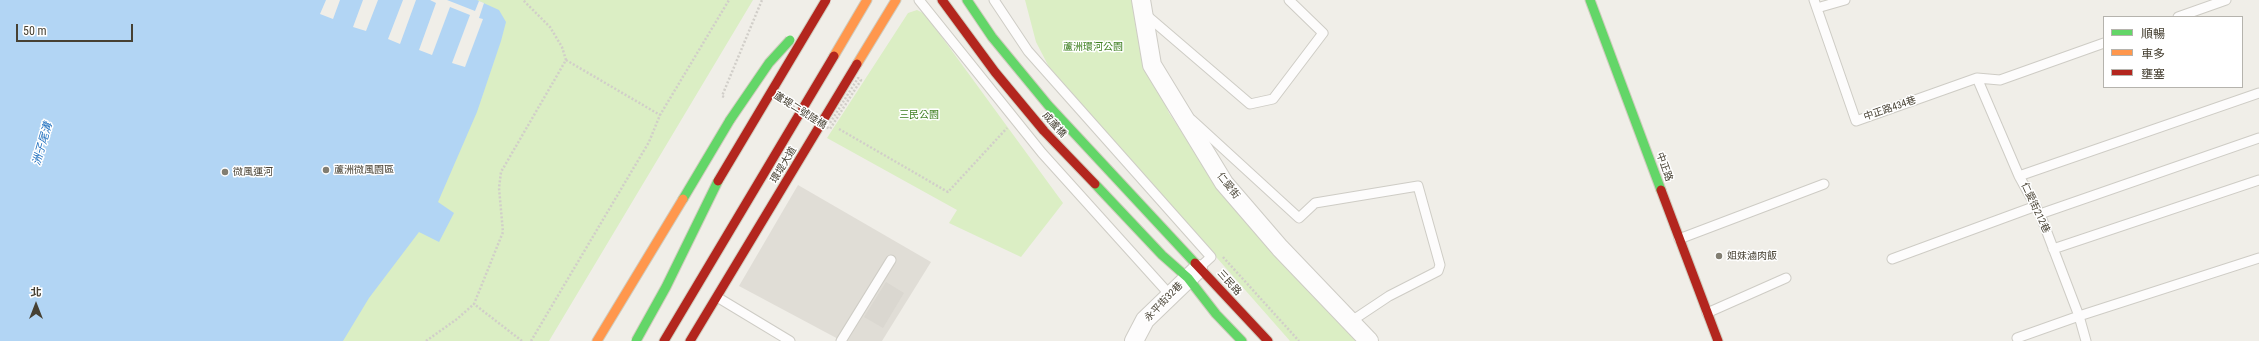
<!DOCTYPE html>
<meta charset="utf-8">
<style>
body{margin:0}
#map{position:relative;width:2259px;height:341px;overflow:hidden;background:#f0eee8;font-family:"Roboto Condensed","Noto Sans TC",sans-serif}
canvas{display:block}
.legend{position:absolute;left:2103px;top:16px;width:140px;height:72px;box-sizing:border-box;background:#fff;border:1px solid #b5b3ad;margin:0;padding:5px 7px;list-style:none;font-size:12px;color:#474133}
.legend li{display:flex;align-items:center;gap:8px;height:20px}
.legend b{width:20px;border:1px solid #b5b3ad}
.north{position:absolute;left:16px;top:285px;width:40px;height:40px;-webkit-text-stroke:3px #fff;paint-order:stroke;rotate:0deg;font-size:11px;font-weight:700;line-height:16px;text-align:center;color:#474133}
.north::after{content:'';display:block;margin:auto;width:14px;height:18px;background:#474133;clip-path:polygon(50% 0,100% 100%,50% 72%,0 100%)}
.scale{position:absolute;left:16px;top:24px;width:117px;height:18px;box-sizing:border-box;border:2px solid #474133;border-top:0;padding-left:5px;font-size:12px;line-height:14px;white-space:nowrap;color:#474133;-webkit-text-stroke:3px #fff;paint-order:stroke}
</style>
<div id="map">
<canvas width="2259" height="341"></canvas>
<ul class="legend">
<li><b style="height:5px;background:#63d668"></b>順暢</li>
<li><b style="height:5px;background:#ff974d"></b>車多</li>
<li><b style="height:5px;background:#b3261e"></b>壅塞</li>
</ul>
<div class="north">北</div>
<div class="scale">50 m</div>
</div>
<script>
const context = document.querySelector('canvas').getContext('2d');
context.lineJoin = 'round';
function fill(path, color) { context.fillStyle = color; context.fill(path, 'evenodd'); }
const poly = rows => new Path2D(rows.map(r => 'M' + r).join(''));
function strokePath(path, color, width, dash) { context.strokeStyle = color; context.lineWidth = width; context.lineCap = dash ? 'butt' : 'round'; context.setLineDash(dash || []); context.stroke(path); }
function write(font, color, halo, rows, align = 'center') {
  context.font = font + ' "Roboto Condensed","Noto Sans TC",sans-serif'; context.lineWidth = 3; context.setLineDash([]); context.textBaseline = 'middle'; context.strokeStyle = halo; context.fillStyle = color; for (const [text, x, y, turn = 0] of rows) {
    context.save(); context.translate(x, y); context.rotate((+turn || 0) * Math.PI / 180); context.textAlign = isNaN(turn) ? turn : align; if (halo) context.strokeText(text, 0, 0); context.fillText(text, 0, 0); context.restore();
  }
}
fill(poly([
 [798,185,931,262,882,341,842,341,739,286]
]), '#e0ddd6');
fill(poly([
 [0,0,753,0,549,341,0,341],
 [1025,0,1133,0,1136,29,1152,75,1169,113,1218,186,1362,341,1290,341,1049,67,1036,42],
 [917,10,925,14,1063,203,1021,257,949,223,957,210,827,138,908,13]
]), '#dbeec4');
fill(poly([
 [0,0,477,0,499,10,506,22,501,41,477,112,438,202,454,213,439,242,419,232,369,298,343,341,0,341]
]), '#b2d5f4');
fill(poly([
 [326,0,340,0,333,19,320,14],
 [363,0,378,0,366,31,353,27],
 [403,0,416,0,400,44,388,39],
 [430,0,447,0,475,11,479,1,484,3,479,18,483,19,465,67,452,63,470,15,450,7,432,55,419,50,436,3]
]), '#f0eee8');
fill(poly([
 [886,282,904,293,883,328,864,317]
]), '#dad7d0');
const lane = poly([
 [919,0,1042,153,1170,295],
 [994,0,1028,51,1211,257,1200,267],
 [1814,0,1856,121,1977,78,2000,80,2104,43],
 [1817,8,1845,0],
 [1145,14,1250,104,1273,99,1323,33,1289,0],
 [2178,17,2226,0],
 [1977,78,2019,176,2040,214,2079,316,2086,341],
 [1192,120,1299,218,1315,203,1418,186,1440,265,1438,271,1389,296,1350,322],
 [2019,176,2259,93],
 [2040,214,2259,138],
 [1679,239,1824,184],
 [2053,249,2259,180],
 [1892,259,2036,206],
 [717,297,790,341],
 [1707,313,1786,278],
 [2017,338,2079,316,2259,258],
 [841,341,891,260]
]);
const street = poly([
 [1141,0,1152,65,1224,183,1280,248,1369,341],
 [1134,341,1145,320,1198,269]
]);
const fast = poly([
 [967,0,992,37,1048,105,1195,263],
 [1590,0,1661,190],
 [1095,184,1162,255,1188,278,1216,314,1242,341],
 [683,199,730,120]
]);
const slow = poly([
 [834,56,867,0],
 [857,64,896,0],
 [597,341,683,199]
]);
const jam = poly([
 [942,0,995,72,1044,131,1095,184],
 [1661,190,1718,341],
 [1195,263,1268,341],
 [664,341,834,56],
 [690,341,857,64]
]);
strokePath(lane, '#ceccc5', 11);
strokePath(street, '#ceccc5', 20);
strokePath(fast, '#d0ccbe', 11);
strokePath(slow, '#d0ccbe', 11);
strokePath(jam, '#d0ccbe', 11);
strokePath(poly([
 [566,60,660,115],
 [724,97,722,96,762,0],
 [839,129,948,192,1007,128],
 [1223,257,1299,341],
 [426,341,457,319,474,304],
 [522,341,474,304,503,232,499,188,501,172,566,60,562,47,550,27,523,0],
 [531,341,649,142,660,115,729,0]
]), '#d1cec9', 2.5, [2, 2]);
strokePath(lane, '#fdfcfc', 9);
strokePath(street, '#fdfcfc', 18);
strokePath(fast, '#63d668', 9);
strokePath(slow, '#ff974d', 9);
strokePath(jam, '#b3261e', 9);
const fastBridge = poly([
 [730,120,769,63,790,40],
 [636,341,666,287,718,181]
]);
const jamBridge = poly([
 [718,181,826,0]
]);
strokePath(fastBridge, '#d0ccbe', 11, []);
strokePath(jamBridge, '#d0ccbe', 11, []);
strokePath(poly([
 [786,102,830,129,861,80,858,78,830,123]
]), '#d1cec9', 2.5, [2, 2]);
strokePath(fastBridge, '#63d668', 9);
strokePath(jamBridge, '#b3261e', 9);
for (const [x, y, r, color] of [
 [326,170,4,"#827e72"],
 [225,172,4,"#827e72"],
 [1719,256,4,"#827e72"]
]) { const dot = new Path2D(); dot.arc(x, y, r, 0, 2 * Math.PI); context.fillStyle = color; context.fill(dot); strokePath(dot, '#fff', 1.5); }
write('10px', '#3d7f20', '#fff', [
 ["蘆洲環河公園",1093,47],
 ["三民公園",919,115]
]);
write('10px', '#474133', '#fff', [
 ["中正路434巷",1890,109,-19],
 ["蘆堤二號陸橋",800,111,32],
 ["成蘆橋",1054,125,48],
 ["環堤大道",784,165,-59],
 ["中正路",1664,167,70],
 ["仁愛街",1228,186,52],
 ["仁愛街212巷",2035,208,65],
 ["三民路",1229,283,48],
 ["永平街32巷",1164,302,-46]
]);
write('10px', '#474133', '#fff', [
 ["蘆洲微風園區",334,170],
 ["微風運河",233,172],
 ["姐妹滷肉飯",1727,256]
], 'left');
write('italic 11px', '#2070bf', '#fff', [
 ["洲子尾溝",43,144,-74]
]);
</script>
